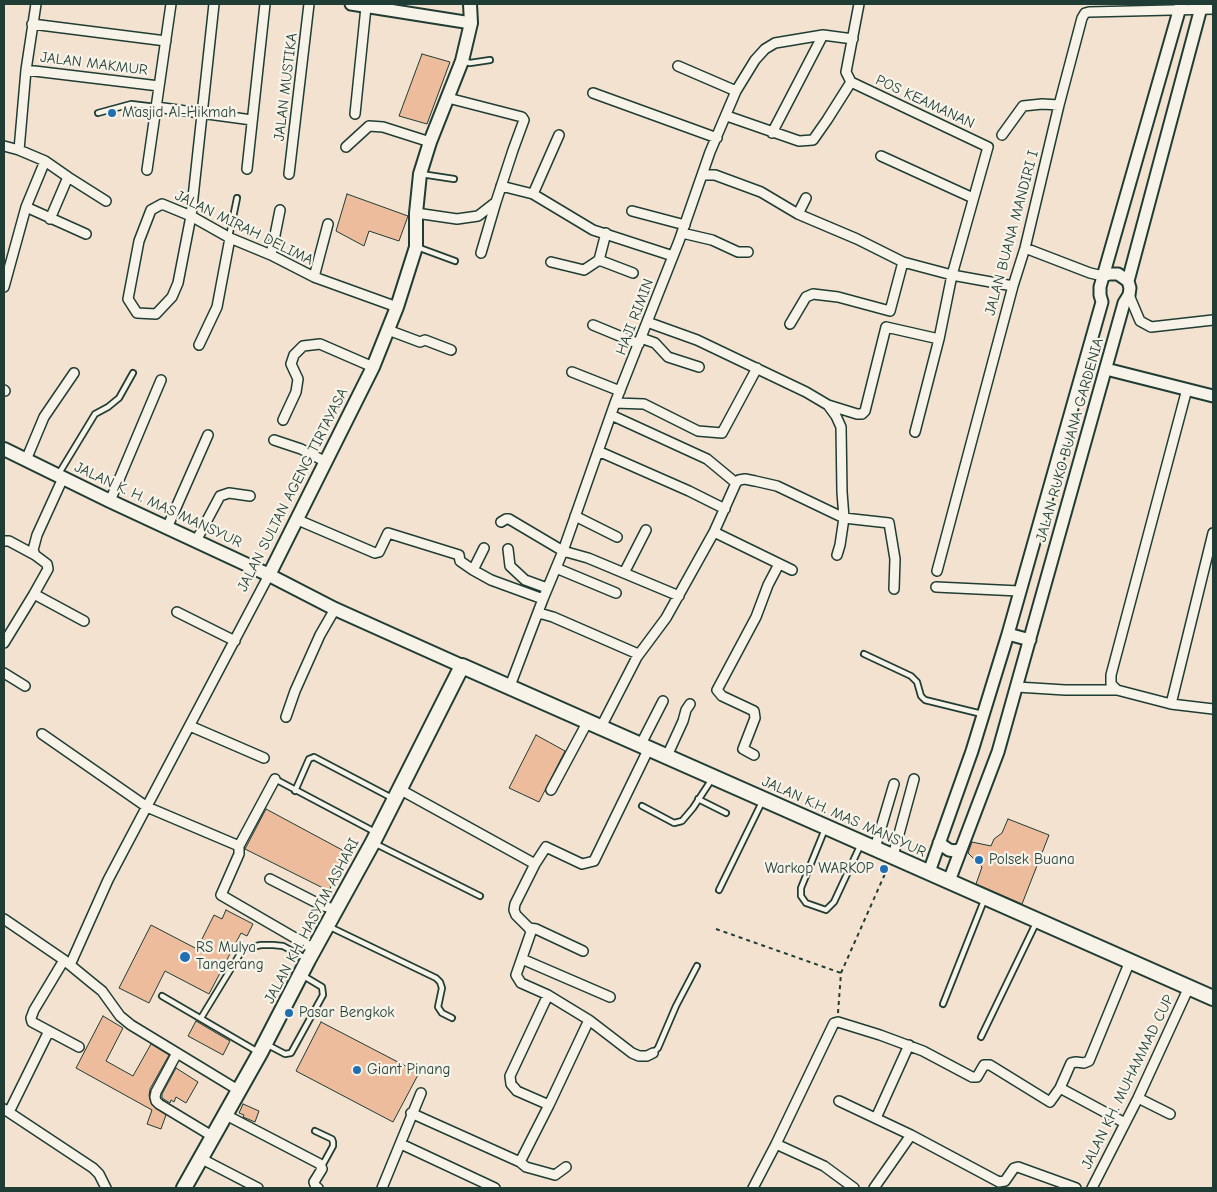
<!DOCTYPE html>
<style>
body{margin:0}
#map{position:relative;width:1217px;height:1192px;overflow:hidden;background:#f4e2d1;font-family:"Comic Neue",sans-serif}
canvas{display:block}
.frame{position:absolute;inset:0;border:5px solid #1f3d34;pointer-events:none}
</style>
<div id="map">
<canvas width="1217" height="1192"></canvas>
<div class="frame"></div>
</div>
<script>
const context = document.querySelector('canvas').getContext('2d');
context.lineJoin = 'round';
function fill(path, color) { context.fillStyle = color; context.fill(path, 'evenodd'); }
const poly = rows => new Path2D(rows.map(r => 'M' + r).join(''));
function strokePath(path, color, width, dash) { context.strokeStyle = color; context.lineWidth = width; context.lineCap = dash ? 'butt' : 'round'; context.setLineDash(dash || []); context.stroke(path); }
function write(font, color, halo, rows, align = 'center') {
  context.font = font + ' "Comic Neue",sans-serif'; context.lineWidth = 4.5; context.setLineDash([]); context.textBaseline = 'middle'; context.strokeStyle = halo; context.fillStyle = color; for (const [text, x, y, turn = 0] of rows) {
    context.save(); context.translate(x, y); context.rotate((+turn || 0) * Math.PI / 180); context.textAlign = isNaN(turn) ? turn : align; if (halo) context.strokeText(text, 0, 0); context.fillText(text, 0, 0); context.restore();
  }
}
const building = poly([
 [422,54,450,62,427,124,399,116,422,54],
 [347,194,408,216,399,241,369,231,364,246,336,231,347,194],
 [536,735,565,751,539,802,509,788,536,735],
 [266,809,346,852,329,891,245,849,266,809],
 [1008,819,1049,835,1022,904,976,884,982,867,968,853,972,842,991,846,994,839,1002,833,1008,819],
 [226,910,253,924,247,936,241,933,209,994,165,971,149,1003,119,988,151,925,197,949,214,915,222,919,226,910],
 [103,1016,123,1028,106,1061,133,1076,151,1044,169,1055,150,1089,149,1096,152,1105,166,1115,161,1129,147,1124,152,1110,76,1068,103,1016],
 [196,1021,230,1041,223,1055,188,1036,196,1021],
 [321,1022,419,1073,393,1122,296,1071,321,1022],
 [176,1068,198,1082,186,1103,176,1097,174,1102,171,1100,170,1103,162,1098,162,1094,176,1068],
 [243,1104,259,1111,255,1122,243,1117,244,1115,239,1113,243,1104]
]);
fill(building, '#ecbc9c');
strokePath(building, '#1f3d34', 1);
const service = poly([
 [462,61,470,63,490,60],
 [98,113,131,104,156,107],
 [421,174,454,179],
 [229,237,237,198],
 [417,247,455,261],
 [58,475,95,414,108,407,119,398,133,373],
 [864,654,911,676,917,682,921,696,925,700,982,714],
 [275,779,375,832],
 [295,791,309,759,314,757,392,798],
 [698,799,726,813],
 [642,806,674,823,682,821,693,808,712,779],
 [825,829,801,888,801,896,806,903,826,910,834,902,861,844],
 [374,843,480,896],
 [719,890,762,802],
 [330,927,436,978,440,982,442,988,438,1007,442,1013,452,1018],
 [162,996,258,1052],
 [943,1004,985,898],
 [201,1018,243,949,261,945,273,945,283,946,307,959],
 [981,1037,1037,921],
 [266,1044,285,1054,291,1053,323,995,322,987,302,975],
 [653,1053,658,1048,676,1006,697,966],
 [315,1131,332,1139,333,1142,333,1146,322,1166]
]);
const minor = poly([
 [214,4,191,216,178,283,172,297,156,314,137,313,128,299,139,241,151,210,162,204,191,216,230,238,271,255,314,277,397,307],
 [859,4,846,72,851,82,988,147,952,275,939,339,915,432],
 [32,24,166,41],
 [678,66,736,91],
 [26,70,159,86],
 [593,93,717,138],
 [448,98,522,117,524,120,513,150,496,202,481,253],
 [156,107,252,120],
 [355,114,366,7],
 [727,116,799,141,813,140,827,120,851,82],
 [772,133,823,35],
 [1002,135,1023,106,1042,104,1059,105],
 [4,146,19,150,45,161,68,177,106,201],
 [346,147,369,126,383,127,430,142],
 [19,150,26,70,36,4],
 [881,156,973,198],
 [247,169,265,4],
 [147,170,171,4],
 [289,174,309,4],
 [702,175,715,175,761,192,798,214,857,239,903,262,952,275,1013,286],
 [501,186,533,194,593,230,673,256],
 [533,194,559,135],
 [26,207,86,234],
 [632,211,685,225],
 [416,213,457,219,478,216,496,202],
 [798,214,806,198],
 [50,219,68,177],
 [682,233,712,240,738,252,748,252],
 [1025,248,1090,273,1103,276],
 [271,255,280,210],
 [599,260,633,273],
 [551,262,584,270,599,260,606,233],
 [314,277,328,224],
 [4,287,26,207,45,161],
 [1129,295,1140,321,1151,327,1213,320],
 [647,322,697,340,806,392,828,405,836,416,841,427,842,492,844,518,889,523,895,559,894,589],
 [790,324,806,297,813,294,838,297,890,311,903,262],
 [593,325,639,344],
 [388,330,420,342,425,340,451,350],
 [641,338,655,343,668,357,699,367],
 [199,345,217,307,230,238],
 [572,372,620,391],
 [4,390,5,391],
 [615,403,644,404,698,431,722,433,757,368],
 [828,405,857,414,862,414,865,411,886,327,939,339],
 [611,415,707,459,736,483],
 [283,420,296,392,298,379,291,364,294,355,303,346,320,344,373,367],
 [274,440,301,449,326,462],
 [598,451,689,491,725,509],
 [26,460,44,417,74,373],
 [110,501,161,380],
 [575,516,617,537],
 [298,520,375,553,379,552,388,533,459,555,460,561,473,570],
 [501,522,506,519,509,519,563,551,588,558,679,596],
 [167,528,208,435],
 [714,532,736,483,739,480,745,479,755,481,777,486,844,518,840,545,837,555],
 [4,541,9,541,35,555],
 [196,541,220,496,229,493,250,496],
 [484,548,473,570,491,580,543,599],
 [508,549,510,566,525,580,547,588],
 [556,568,616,593],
 [937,571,1013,286,1025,248,1059,105,1082,18,1085,13,1089,12,1213,9],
 [624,573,646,530],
 [936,587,1019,591],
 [34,594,84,621],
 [177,612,235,641],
 [539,613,553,617,638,654],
 [4,643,34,594,48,569,47,564,35,555,33,550,37,535,63,478],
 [4,673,25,686],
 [510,686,543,599,563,551,615,403,679,241,710,152,736,91,755,60,765,49,775,43,823,35,853,39],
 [1017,687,1065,690,1117,690,1171,704,1213,709],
 [1117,690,1111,684,1111,675,1187,389],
 [1171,704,1213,533],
 [286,717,295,691,320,635,335,609],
 [190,726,264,758],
 [601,727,637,657,666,618,714,532,792,570],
 [42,734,147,807,239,846],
 [641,744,663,701],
 [754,755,743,749,755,718,754,711,722,696,717,690,756,617,768,585,779,564],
 [667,756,683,721,686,710,690,704],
 [275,779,239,846,239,854,221,895,314,949],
 [401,790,535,864],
 [551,790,588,721],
 [875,848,894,784],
 [893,856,914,779],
 [270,879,323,906,335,909],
 [4,919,64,960,92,983,102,991,120,1016,131,1025,238,1090],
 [529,928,536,929,583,951],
 [522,959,610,997],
 [64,960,34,1010,31,1018,32,1022,79,1047],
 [70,965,108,880,269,575],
 [548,995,521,983,516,975,531,932,529,928,516,915,514,910,515,904,535,864,546,847,582,864,594,861,649,748],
 [177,1053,156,1092,155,1097,156,1101,159,1104,212,1136],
 [1060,1088,1125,1123],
 [1138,1098,1170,1114],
 [839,1101,911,1135,999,1182,1005,1181,1014,1168,1018,1167,1076,1188],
 [549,1105,589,1020],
 [4,1109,93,1168,99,1174,106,1188],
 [9,1112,49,1031],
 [411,1113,520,1162,526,1167,555,1175,566,1167],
 [224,1114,320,1164,322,1169,314,1182,316,1187,318,1188],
 [876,1118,909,1045],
 [401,1144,495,1188],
 [776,1144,824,1166,854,1188],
 [200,1158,258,1188],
 [520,1162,549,1105,517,1091,511,1084,510,1076,548,995,589,1020,632,1053,639,1056,647,1056,653,1053],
 [382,1188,421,1093],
 [753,1188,776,1144,834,1023,838,1022,880,1035,923,1051,972,1077,977,1077,984,1065,990,1065,1050,1102,1060,1088,1071,1063,1076,1062,1084,1063,1089,1061,1130,961],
 [874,1188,911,1135],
 [1092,1188,1138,1098,1189,987]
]);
const tertiary = poly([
 [351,4,471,23],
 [1103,276,1109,274,1118,274,1128,281],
 [1106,369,1213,396],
 [1008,634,1030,640],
 [939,843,949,850,955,851,961,849],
 [929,872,972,751,1008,634,1102,302,1100,295,1100,287,1181,4],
 [949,881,998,752,1124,303,1129,295,1130,288,1128,281,1202,4]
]);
const secondary = poly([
 [4,449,110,501,269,575,335,609,462,666],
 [269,575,373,367,397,307,416,247,416,213,420,174,430,142,462,61,471,23,470,4]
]);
const primary = poly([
 [184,1188,260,1053,308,960,373,842,462,666,1213,998]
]);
strokePath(service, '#1f3d34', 8);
strokePath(minor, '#1f3d34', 12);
strokePath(tertiary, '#1f3d34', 15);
strokePath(secondary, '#1f3d34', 16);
strokePath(primary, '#1f3d34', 18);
strokePath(poly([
 [716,929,841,973],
 [838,1013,841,973,888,867]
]), '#1f3d34', 2, [4, 4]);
strokePath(service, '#f7f3e8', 4.5);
strokePath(minor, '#f7f3e8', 9);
strokePath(tertiary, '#f7f3e8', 11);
strokePath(secondary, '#f7f3e8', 12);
strokePath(primary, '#f7f3e8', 14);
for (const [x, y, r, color] of [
 [112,113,5,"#1f6fb2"],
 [979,860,5,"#1f6fb2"],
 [884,869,5,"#1f6fb2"],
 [185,957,6,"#1f6fb2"],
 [289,1013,5,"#1f6fb2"],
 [357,1070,5,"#1f6fb2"]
]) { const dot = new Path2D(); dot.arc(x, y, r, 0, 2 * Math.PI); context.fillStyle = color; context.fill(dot); strokePath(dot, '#f7f3e8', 2); }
write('15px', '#1f3d34', '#f7f3e8', [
 ["JALAN MAKMUR",94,64,7],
 ["JALAN MUSTIKA",286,87,-83],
 ["POS KEAMANAN",925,102,25],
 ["JALAN MIRAH DELIMA",244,228,26],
 ["JALAN BUANA MANDIRI I",1012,233,-75],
 ["HAJI RIMIN",635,317,-69],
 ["JALAN RUKO BUANA GARDENIA",1070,440,-74],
 ["JALAN SULTAN AGENG TIRTAYASA",293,490,-63],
 ["JALAN K. H. MAS MANSYUR",158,505,25],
 ["JALAN K.H. MAS MANSYUR",844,817,24],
 ["JALAN KH. HASYIM ASHARI",312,921,-62],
 ["JALAN KH. MUHAMMAD CUP",1128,1082,-64]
]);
write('15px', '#1f3d34', '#f7f3e8', [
 ["Masjid Al-Hikmah",122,113],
 ["Polsek Buana",989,860],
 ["Warkop WARKOP",874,869,"right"],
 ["RS Mulya",196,948],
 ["Tangerang",196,965],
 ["Pasar Bengkok",299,1013],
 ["Giant Pinang",367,1070]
], 'left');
</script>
